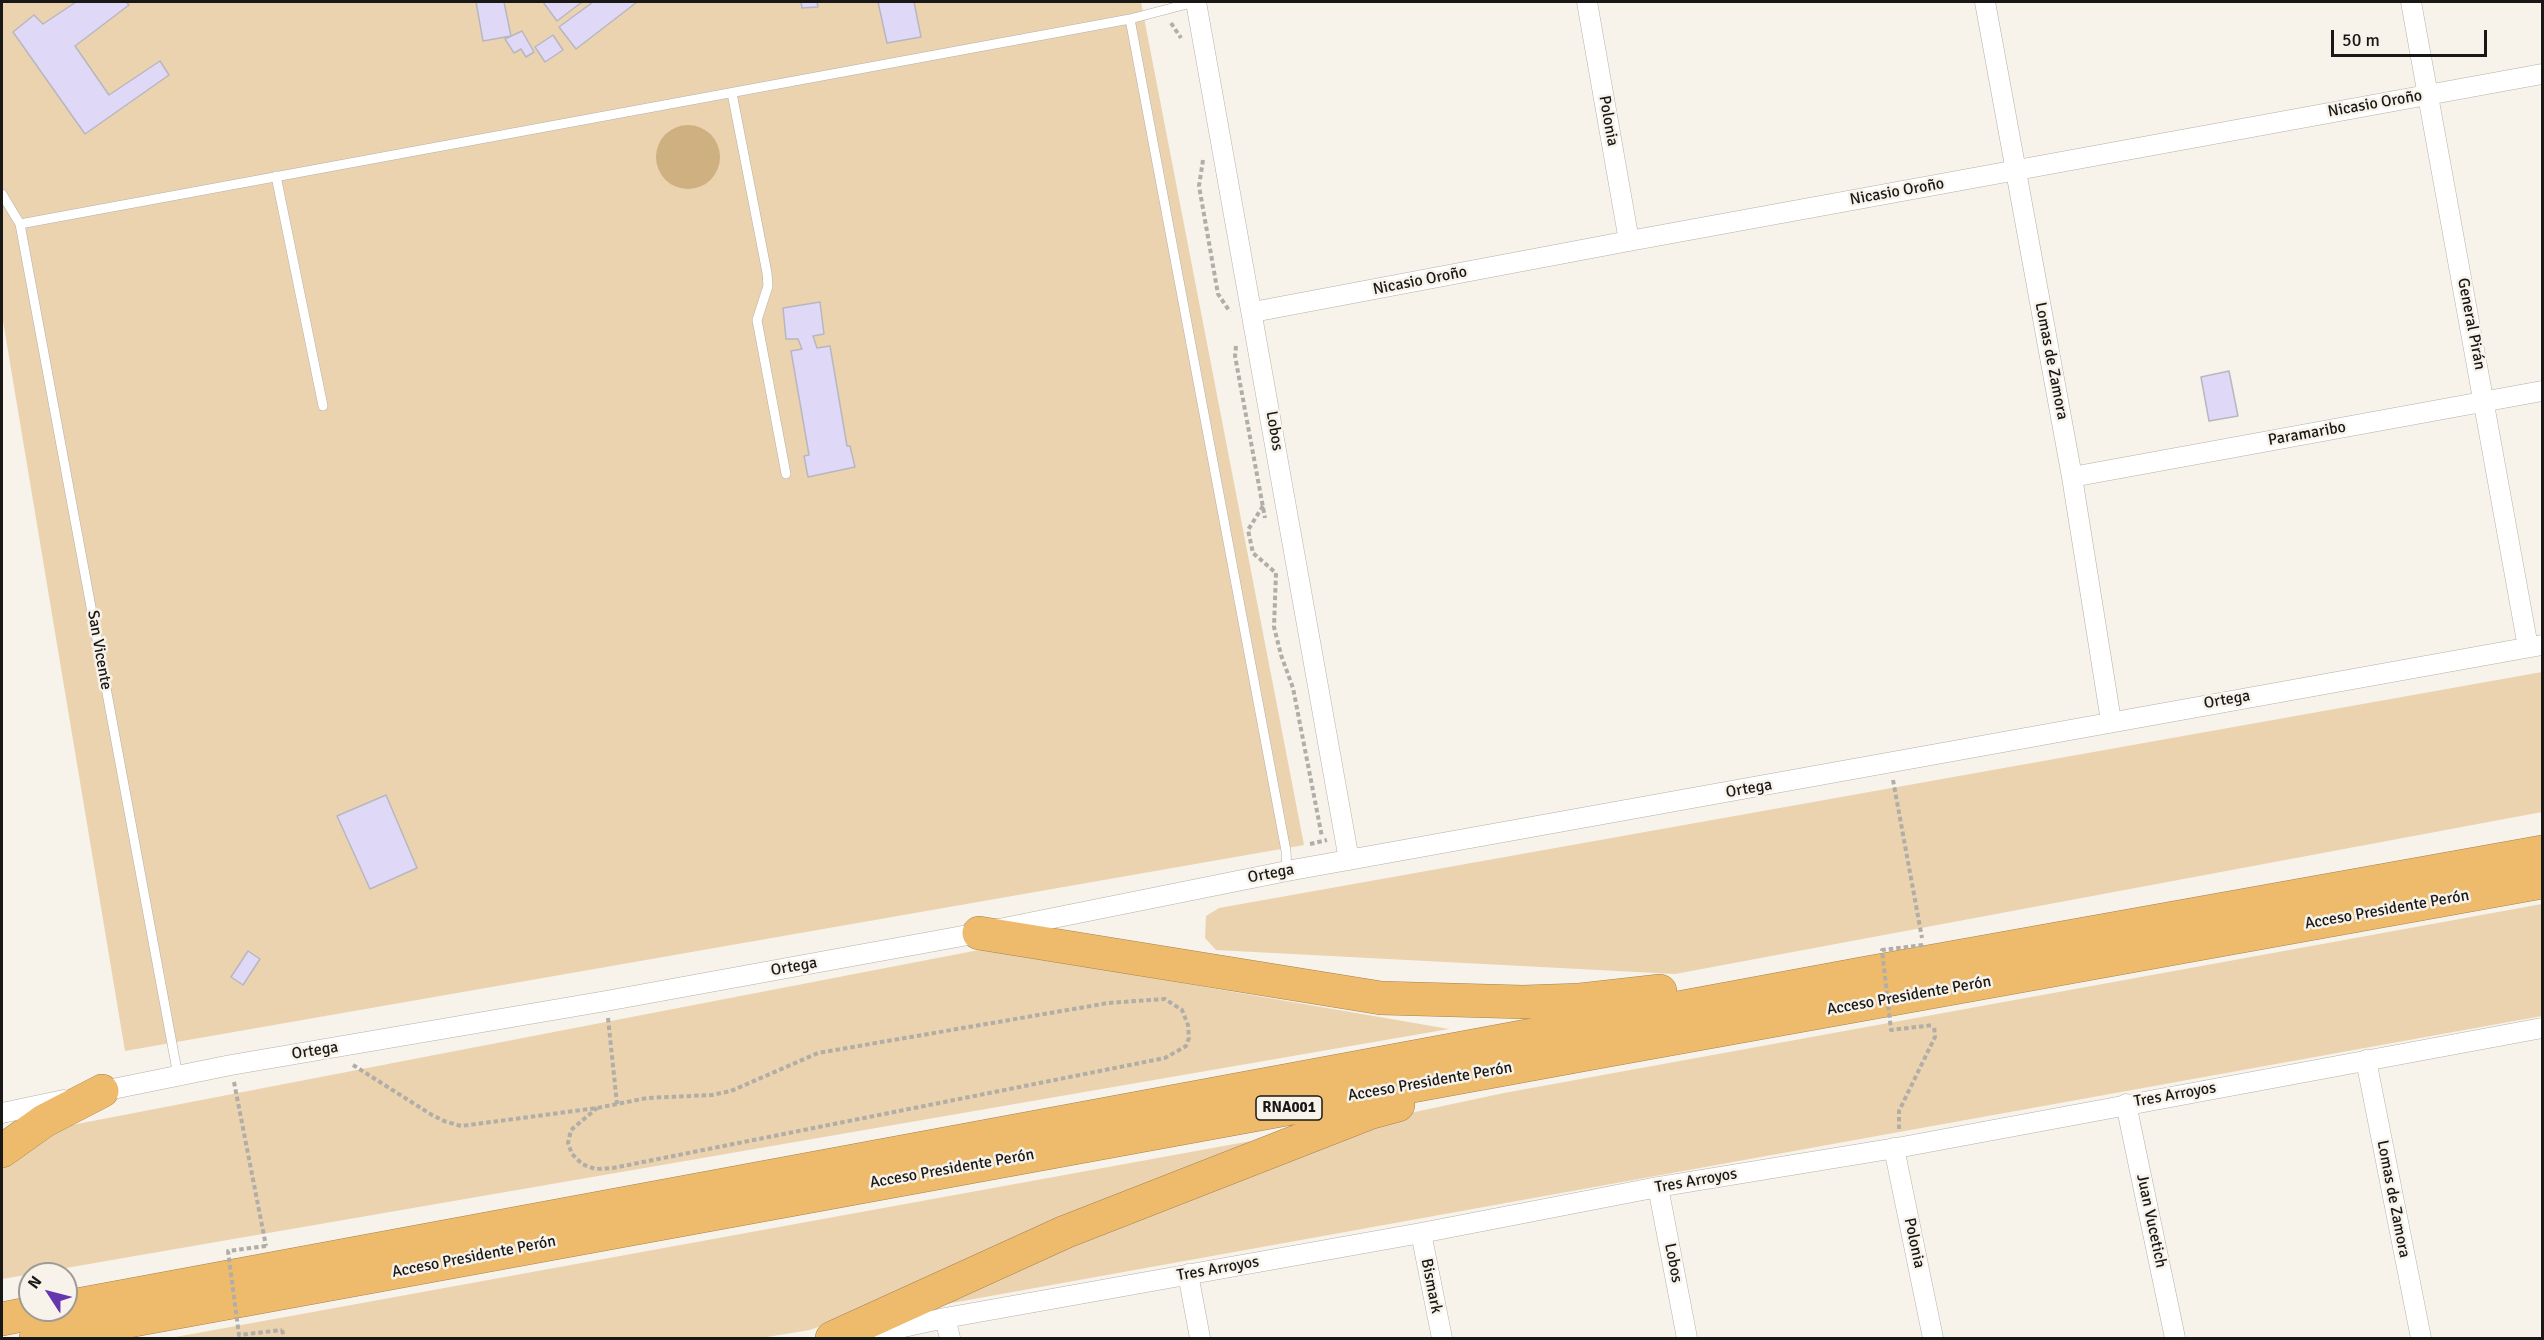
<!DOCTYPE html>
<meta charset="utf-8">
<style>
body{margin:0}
#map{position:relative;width:2544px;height:1340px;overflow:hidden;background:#f7f2ea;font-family:Signika,sans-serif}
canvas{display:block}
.frame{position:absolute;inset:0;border:3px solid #1a1816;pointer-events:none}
.north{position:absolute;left:18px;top:1262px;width:60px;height:60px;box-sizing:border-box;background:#f7f2ea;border:2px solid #9f9b95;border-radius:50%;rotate:306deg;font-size:16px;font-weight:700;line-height:24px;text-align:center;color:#1a1816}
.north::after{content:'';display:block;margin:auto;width:21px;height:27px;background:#6437af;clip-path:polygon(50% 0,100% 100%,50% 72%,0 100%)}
.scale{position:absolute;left:2331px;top:30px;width:156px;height:27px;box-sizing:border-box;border:3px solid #1a1816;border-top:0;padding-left:8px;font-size:18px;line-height:21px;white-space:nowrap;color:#1a1816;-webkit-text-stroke:4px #f7f2ea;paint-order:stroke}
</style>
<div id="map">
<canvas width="2544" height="1340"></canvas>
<div class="frame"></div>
<div class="north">N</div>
<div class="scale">50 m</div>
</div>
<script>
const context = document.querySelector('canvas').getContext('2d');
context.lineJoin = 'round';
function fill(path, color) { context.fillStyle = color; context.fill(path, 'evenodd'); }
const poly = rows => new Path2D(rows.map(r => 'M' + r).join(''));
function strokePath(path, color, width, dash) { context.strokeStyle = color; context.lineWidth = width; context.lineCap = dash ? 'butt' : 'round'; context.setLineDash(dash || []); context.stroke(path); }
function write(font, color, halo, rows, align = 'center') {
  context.font = font + ' Signika,sans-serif'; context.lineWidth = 5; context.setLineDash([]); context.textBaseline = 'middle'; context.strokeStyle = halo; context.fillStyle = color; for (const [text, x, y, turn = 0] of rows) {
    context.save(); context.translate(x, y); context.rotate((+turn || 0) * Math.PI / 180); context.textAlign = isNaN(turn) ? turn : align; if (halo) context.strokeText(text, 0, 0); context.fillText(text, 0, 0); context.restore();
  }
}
fill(poly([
 [2,2,1141,2,1304,845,125,1051,2,315],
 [2542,672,2542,812,1675,974,1216,950,1205,938,1206,916,1219,908],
 [2542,904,2542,1016,924,1308,981,1275,1396,1116,1504,1093],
 [984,949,1449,1029,2,1279,2,1168,46,1130],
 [1251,1141,854,1314,810,1330,761,1338,170,1338]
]), '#ebd3b0');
fill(poly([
 '656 157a32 32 0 1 1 64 0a32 32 0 1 1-64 0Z'
]), '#cfb081');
const building = poly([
 [76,2,126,2,129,5,75,46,109,95,160,61,169,75,85,134,13,32,34,15,43,24,76,2],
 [476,2,504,2,511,36,483,41,476,2],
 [543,2,582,2,557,21,543,2],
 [593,2,637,2,576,49,559,27,593,2],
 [801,2,817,2,818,7,802,8,801,2],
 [878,2,914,2,921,37,887,43,878,2],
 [522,31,534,52,526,57,521,49,514,53,505,39,522,31],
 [553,35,563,50,545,62,535,47,553,35],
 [820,302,824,334,813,336,817,348,830,346,847,446,850,446,855,467,808,477,804,456,809,455,791,351,802,349,798,339,786,339,783,308,820,302],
 [2229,371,2238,416,2209,421,2201,377,2229,371],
 [386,795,417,868,370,889,337,816,386,795],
 [248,951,260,959,243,985,231,977,248,951]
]);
fill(building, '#dfd8f7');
strokePath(building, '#b8b7bf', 1.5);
const lane = poly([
 [1130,19,1286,851,1287,871],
 [732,93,767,273,768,286,757,320,786,474],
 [276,176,323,406],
 [2,194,20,224,178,1076],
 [20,224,1130,19,1195,2]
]);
const street = poly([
 [1196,2,1349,860],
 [1587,2,1629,241],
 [1985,2,2072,477,2111,721],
 [2411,2,2528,647],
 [1253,312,1629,241,2542,74],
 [2072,477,2542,391],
 [2366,1060,2421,1338],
 [93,1093,231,1065,606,1001,979,933,1287,871,2542,645],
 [2126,1104,2175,1338],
 [2,1113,64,1100],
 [1894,1148,1933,1338],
 [1658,1187,1687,1338],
 [1421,1233,1442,1338],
 [1188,1274,1200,1338],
 [945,1318,950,1338],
 [862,1336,945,1318,1421,1233,1658,1187,1902,1147,2542,1028]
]);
const highway = poly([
 [979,933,1381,998,1523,1002,1580,1000,1660,991],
 [2,1151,44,1121,102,1091],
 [66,1307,1861,974,2542,852],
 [2,1319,47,1310],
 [36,1338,1609,1050,2542,882],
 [832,1338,1065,1232,1372,1112,1398,1105]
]);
strokePath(lane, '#b5b0a9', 10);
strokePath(street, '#b5b0a9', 21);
strokePath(highway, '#a4824e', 34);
strokePath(poly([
 [1171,23,1181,38],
 [1203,160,1199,186,1218,294,1230,312],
 [1236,346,1235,356,1265,518],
 [1263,506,1248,530,1253,553,1276,573,1274,627,1281,655,1293,688,1322,837],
 [1893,780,1922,938],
 [1310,844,1327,840],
 [608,1018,617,1104],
 [353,1065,432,1115,444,1121,461,1126,597,1108,647,1098,712,1095,731,1091,818,1053,1108,1003,1165,999,1182,1010,1188,1025,1189,1038,1186,1046,1165,1058,613,1168,595,1169,582,1164,572,1154,568,1143,571,1130,597,1108],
 [234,1082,266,1246],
 [1899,1129,1899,1111,1935,1037,1934,1025],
 [282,1330,284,1338]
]), '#b1ada7', 4, [4.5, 3]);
strokePath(lane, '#fff', 9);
strokePath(street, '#fff', 20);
strokePath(highway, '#eebb6c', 33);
strokePath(poly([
 [1923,945,1882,950,1891,1030,1934,1025],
 [266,1246,228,1251,239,1335,282,1330]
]), '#b1ada7', 4, [4.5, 3]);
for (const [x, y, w] of [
 [1289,1108,66]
]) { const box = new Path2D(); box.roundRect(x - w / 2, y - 12, w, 24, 4.5); context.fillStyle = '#f7f2ea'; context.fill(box); strokePath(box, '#1a1816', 1.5); }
write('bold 15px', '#1a1816', null, [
 ["RNA001",1289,1108]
]);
write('16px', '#1a1816', '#f7f2ea', [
 ["Nicasio Oroño",2375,104,-10],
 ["Polonia",1608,121,80],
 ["Nicasio Oroño",1897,192,-10],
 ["Nicasio Oroño",1420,281,-11],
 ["General Pirán",2471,324,79],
 ["Lomas de Zamora",2051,361,79],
 ["Lobos",1274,431,80],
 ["Paramaribo",2307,434,-10],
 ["San Vicente",99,650,80],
 ["Ortega",2227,700,-10],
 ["Ortega",1749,789,-10],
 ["Ortega",1271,874,-11],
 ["Acceso Presidente Perón",2387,910,-10],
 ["Ortega",794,967,-10],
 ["Acceso Presidente Perón",1909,996,-10],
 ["Ortega",315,1051,-9],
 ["Acceso Presidente Perón",1430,1082,-10],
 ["Tres Arroyos",2175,1095,-10],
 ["Acceso Presidente Perón",952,1169,-10],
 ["Tres Arroyos",1696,1181,-10],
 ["Lomas de Zamora",2393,1199,79],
 ["Juan Vucetich",2151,1221,78],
 ["Polonia",1914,1243,78],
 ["Acceso Presidente Perón",474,1257,-11],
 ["Lobos",1673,1263,79],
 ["Tres Arroyos",1218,1269,-10],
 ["Bismark",1431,1286,79]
]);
</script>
